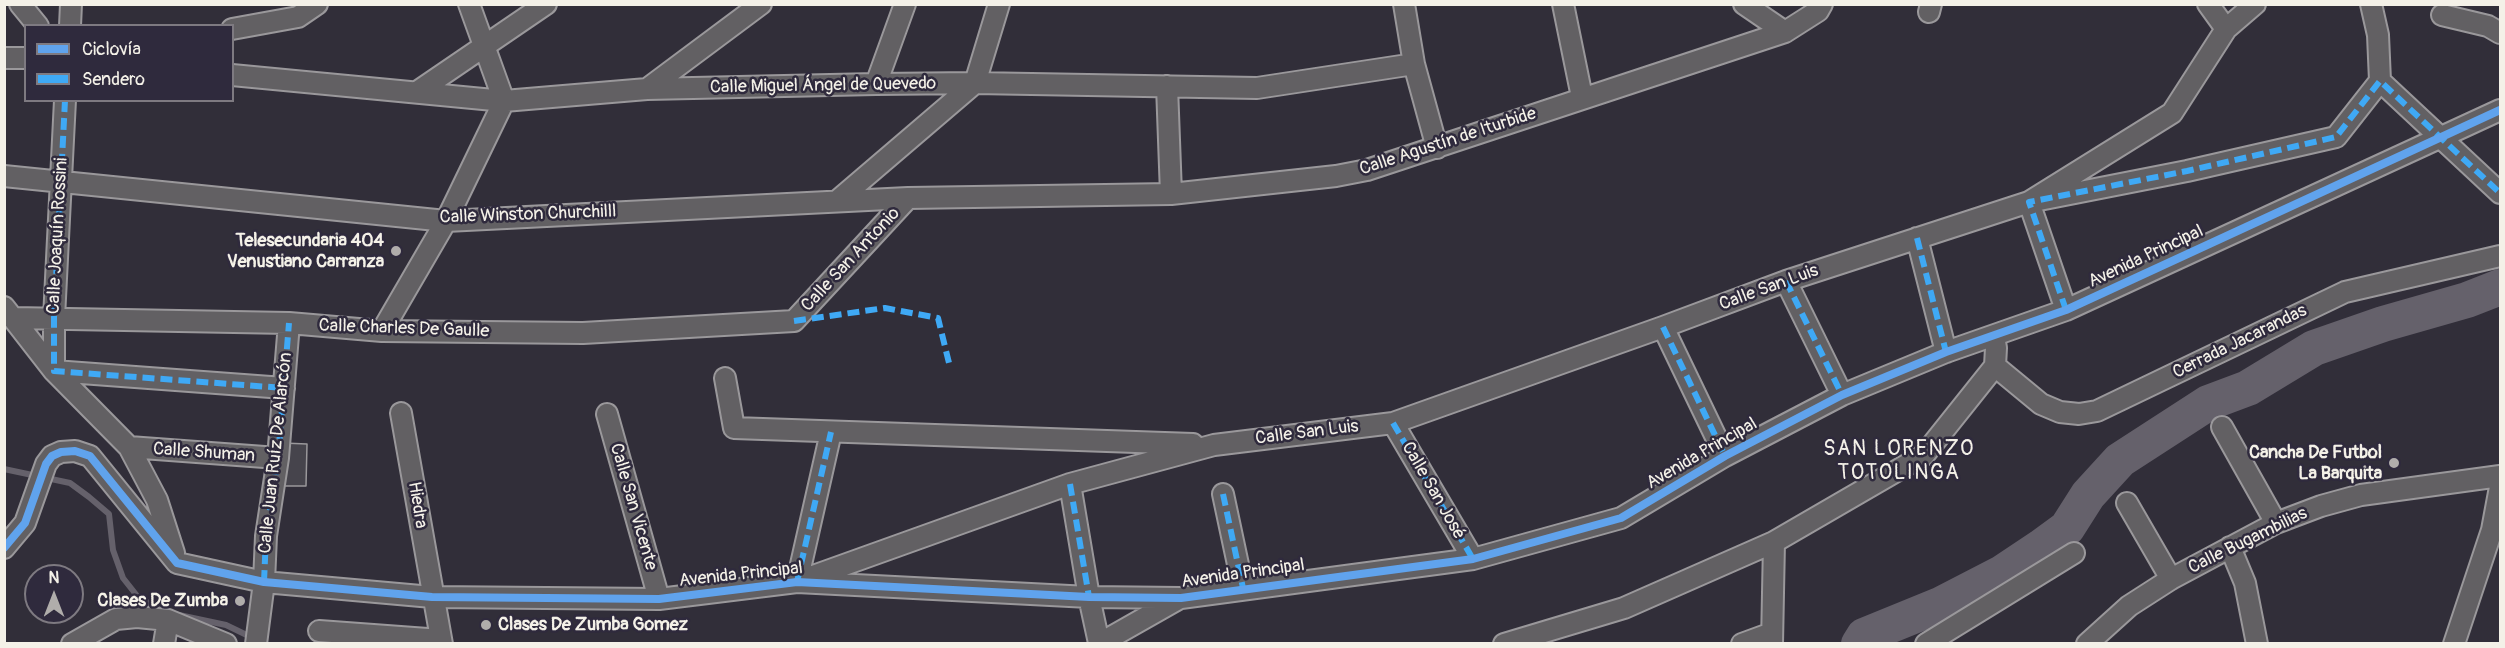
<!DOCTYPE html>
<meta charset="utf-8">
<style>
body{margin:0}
#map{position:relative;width:2505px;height:648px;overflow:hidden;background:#312e39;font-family:Pangolin,sans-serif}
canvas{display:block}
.frame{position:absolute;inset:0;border:6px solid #f4f1e8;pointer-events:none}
.legend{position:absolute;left:24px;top:24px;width:210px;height:78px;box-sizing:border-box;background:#2f2a3d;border:2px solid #7e7a81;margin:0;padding:8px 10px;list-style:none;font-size:18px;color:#f4f1e8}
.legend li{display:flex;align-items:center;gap:12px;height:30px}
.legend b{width:30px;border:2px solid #7e7a81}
.north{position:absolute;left:24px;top:564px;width:60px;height:60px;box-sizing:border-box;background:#2f2a3d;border:2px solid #7e7a81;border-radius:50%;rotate:0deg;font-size:16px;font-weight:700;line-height:24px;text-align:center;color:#f4f1e8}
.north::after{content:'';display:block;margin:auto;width:21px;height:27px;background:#b0adab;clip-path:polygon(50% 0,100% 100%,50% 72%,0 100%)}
</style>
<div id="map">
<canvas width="2505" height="648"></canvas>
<div class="frame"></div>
<ul class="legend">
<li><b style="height:8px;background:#60a3ed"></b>Ciclovía</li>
<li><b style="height:8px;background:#3fa9f5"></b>Sendero</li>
</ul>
<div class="north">N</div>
</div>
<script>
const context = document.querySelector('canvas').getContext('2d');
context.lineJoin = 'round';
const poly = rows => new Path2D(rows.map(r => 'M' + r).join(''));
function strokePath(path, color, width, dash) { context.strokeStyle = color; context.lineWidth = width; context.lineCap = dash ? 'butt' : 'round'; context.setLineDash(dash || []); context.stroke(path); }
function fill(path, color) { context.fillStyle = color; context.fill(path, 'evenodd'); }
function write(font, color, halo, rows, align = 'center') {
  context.font = font + ' Pangolin,sans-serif'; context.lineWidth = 5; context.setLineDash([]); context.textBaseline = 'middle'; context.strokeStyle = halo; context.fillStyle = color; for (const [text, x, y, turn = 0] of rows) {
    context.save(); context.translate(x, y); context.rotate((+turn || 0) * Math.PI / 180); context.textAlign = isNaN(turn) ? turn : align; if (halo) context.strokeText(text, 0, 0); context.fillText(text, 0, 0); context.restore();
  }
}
strokePath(poly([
 [4,469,70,483,89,497,109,514,113,550,123,578,138,597,166,612],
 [179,615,226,625,255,639]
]), '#65616b', 6);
strokePath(poly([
 [1859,644,1864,636,1940,605,2002,573,2041,547,2067,528,2088,495,2120,460,2208,403,2248,388,2314,348,2383,324,2467,300,2500,287]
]), '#65616b', 36);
const building = poly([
 [283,443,307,444,306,486,282,486,283,443]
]);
fill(building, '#46444c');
strokePath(building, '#9a989b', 1.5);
const minor = poly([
 [20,4,38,26],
 [1404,4,1414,64,1437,148],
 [1563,4,1582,97],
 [1744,4,1785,32],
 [2208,4,2226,29],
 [2371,4,2378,35,2380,81,2500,193],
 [1929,12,1931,4],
 [2442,15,2488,26,2500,33],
 [70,26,71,4],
 [232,29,298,17,317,4],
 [4,58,26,58],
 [232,75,504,101,647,89,876,84,975,83,1257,88,1414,64],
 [876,84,905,4],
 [1167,86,1171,194],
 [647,89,761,4],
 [417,92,546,4],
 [65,100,54,318,54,371,284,388],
 [4,176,446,221,908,198,1171,194,1336,176,1367,170,1785,32,1818,11,1822,4],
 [837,201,975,83,999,4],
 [1917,238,1946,352],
 [1786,281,1842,395],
 [4,307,54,371,129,447,157,500,174,553],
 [2066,310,2029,202,2187,171,2336,137,2380,81],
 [14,318,289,323,382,331,583,333,794,321,908,198],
 [1663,327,1725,456],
 [382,331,446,221,504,101,469,4],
 [1995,366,2041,404,2060,412,2079,414,2097,411,2345,292,2500,256],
 [725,378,734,428,1193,444],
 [401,413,442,644],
 [607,414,659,599],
 [1393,423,1473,559],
 [2222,427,2276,523],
 [129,447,278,458],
 [1070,484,1089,597,1099,643],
 [1223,494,1243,588],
 [2127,503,2171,579],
 [2230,547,2245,583,2257,644],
 [4,548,25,523,46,464,52,456,61,452,75,451,90,456,177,563,264,582,432,597,659,599,797,582,1089,597,1181,598,1473,559,1621,518,1725,456,1842,395,1946,352,2066,310,2500,110],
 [805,579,1070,484,1214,445,1393,423,1663,327,1786,281,2029,202,2172,113,2226,29,2255,4],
 [797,582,831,432],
 [319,631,441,640],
 [72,644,116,619,137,617,168,620,226,644],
 [164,644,168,620],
 [256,644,264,582,266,536,278,458,289,323],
 [1099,644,1180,598],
 [1504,644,1624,608,1774,542,1924,455,1995,366,1996,348,1994,336],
 [1742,644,1772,633],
 [1772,644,1774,542],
 [1926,644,2074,553],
 [2087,644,2129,606,2171,579,2276,523,2321,506,2361,495,2500,476],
 [2454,644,2492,530,2500,487]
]);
strokePath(minor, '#9a989b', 24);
strokePath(minor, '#626063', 20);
strokePath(poly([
 [65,100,54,318,54,371,284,388],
 [1917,238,1946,352],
 [1786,281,1842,395],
 [2066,310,2029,202,2187,171,2336,137,2380,81,2500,193],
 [794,321,885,308,938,318,949,363],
 [1663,327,1725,456],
 [1393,423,1473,559],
 [1070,484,1089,597],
 [1223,494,1243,588],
 [264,582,266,536,278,458,289,323],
 [797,582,831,432]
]), '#3fa9f5', 6, [12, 6]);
strokePath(poly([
 [4,548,25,523,46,464,52,456,61,452,75,451,90,456,177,563,264,582,432,597,659,599,797,582,1089,597,1181,598,1473,559,1621,518,1725,456,1842,395,1946,352,2066,310,2500,110]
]), '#60a3ed', 8);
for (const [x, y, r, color] of [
 [396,251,6,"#b0adab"],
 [2394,463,6,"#b0adab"],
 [240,601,6,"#b0adab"],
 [486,625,6,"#b0adab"]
]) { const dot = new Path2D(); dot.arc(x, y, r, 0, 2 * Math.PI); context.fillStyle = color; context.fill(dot); strokePath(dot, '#2f2a3d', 2); }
write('18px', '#f4f1e8', '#2f2a3d', [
 ["Calle Miguel Ángel de Quevedo",823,86,-1],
 ["Calle Agustín de Iturbide",1448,142,-18],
 ["Calle Winston Churchilll",528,215,-2],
 ["Calle Joaquín Rossini",58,236,-87],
 ["Avenida Principal",2146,257,-25],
 ["Calle San Antonio",851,260,-47],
 ["Calle San Luis",1769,288,-20],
 ["Calle Charles De Gaulle",404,329,2],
 ["Cerrada Jacarandas",2240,342,-26],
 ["Calle San Luis",1307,433,-7],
 ["Calle Shuman",204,453,4],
 ["Calle Juan Ruíz De Alarcón",276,453,-84],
 ["Avenida Principal",1702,454,-30],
 ["Calle San José",1433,491,60],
 ["Hiedra",417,505,81],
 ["Calle San Vicente",633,507,74],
 ["Calle Bugambilias",2248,541,-26],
 ["Avenida Principal",1243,574,-8],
 ["Avenida Principal",741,575,-6]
]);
write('bold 18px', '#f4f1e8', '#2f2a3d', [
 ["Telesecundaria 404",384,241],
 ["Venustiano Carranza",384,262],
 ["Cancha De Futbol",2382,453],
 ["La Barquita",2382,474],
 ["Clases De Zumba",228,601],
 ["Clases De Zumba Gomez",498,625,"left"]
], 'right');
context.letterSpacing = '1.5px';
write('21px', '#f4f1e8', '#2f2a3d', [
 ["SAN LORENZO",1899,450],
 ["TOTOLINGA",1899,474]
]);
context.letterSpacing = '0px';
</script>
